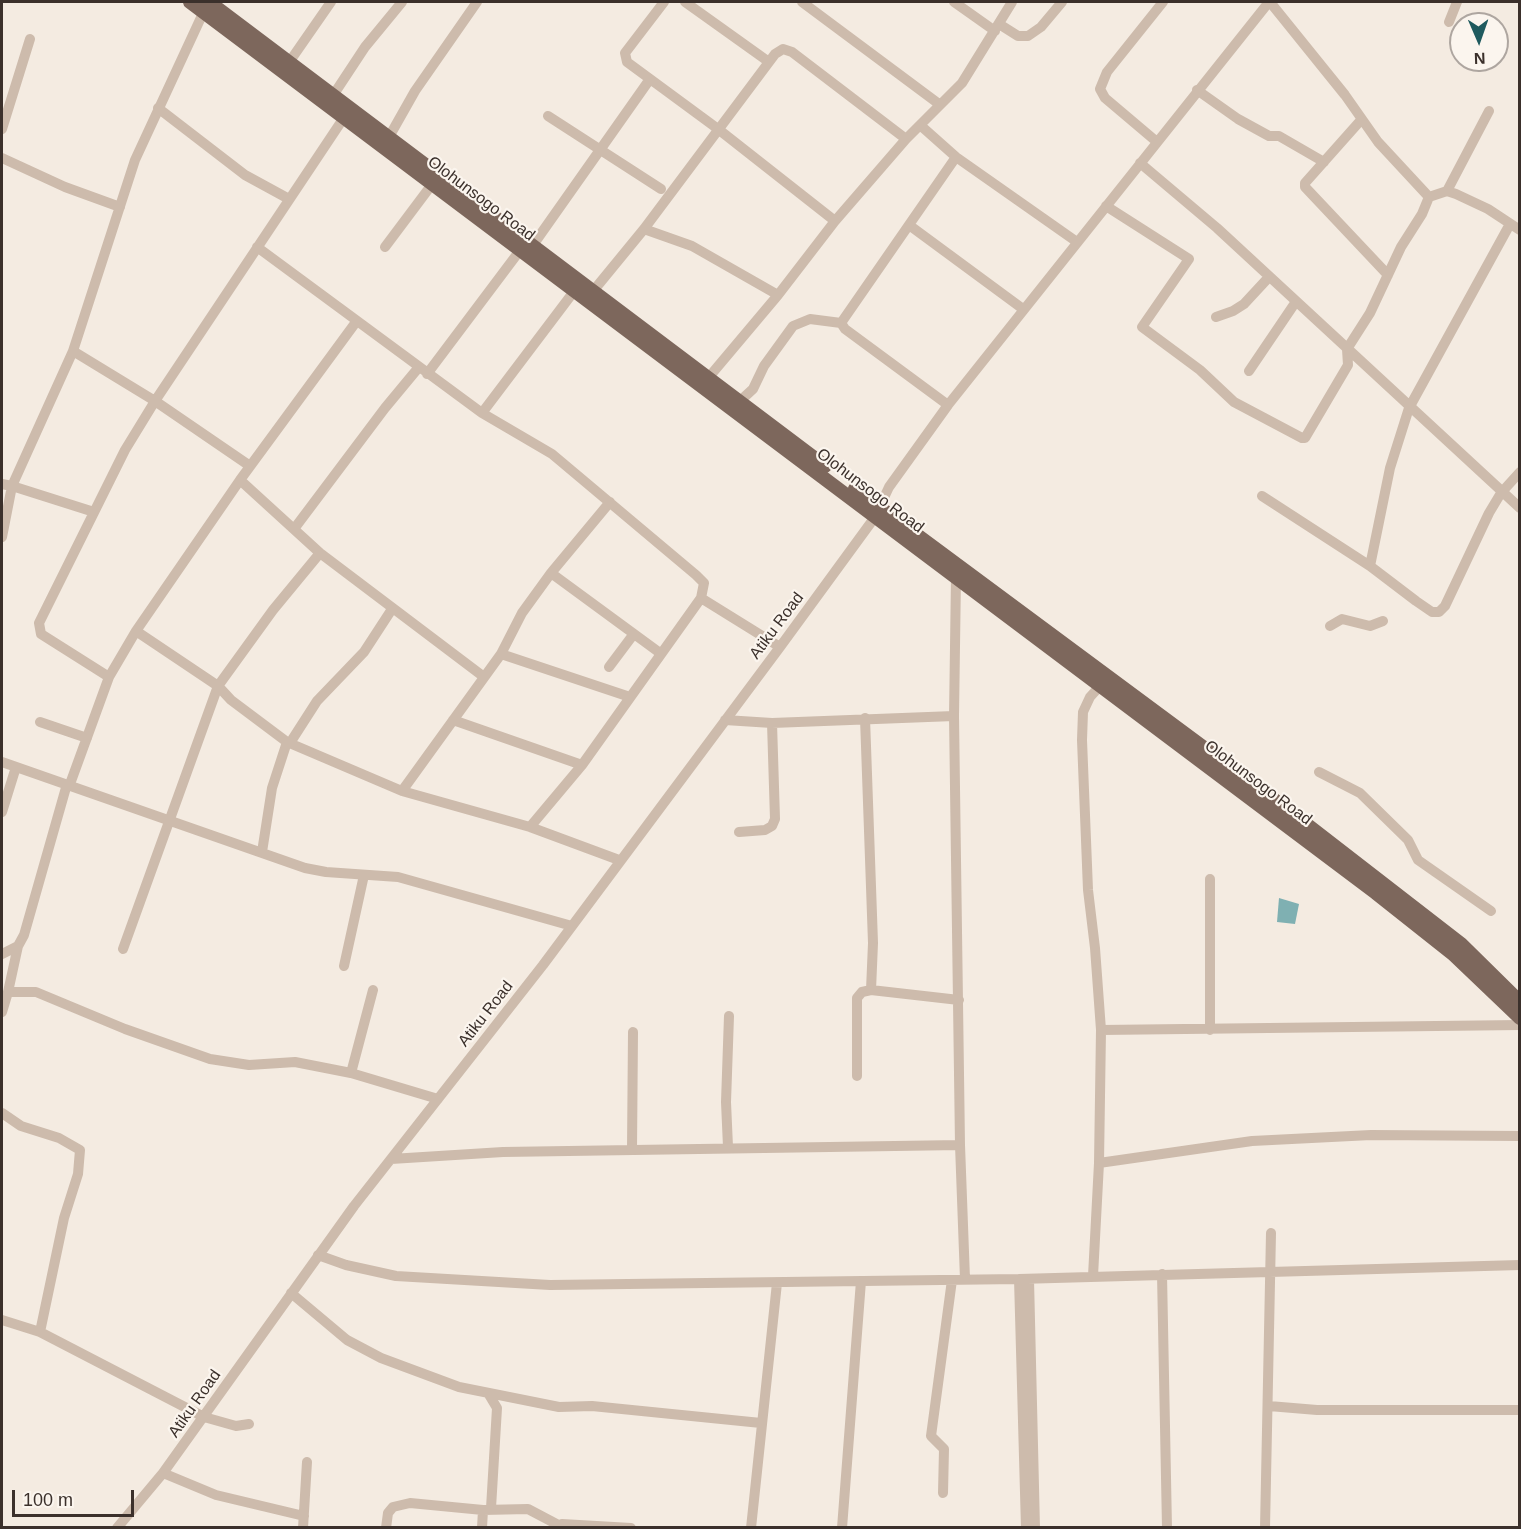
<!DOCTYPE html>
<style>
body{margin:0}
#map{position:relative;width:1521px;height:1529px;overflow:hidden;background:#f4ebe1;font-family:Helvetica,sans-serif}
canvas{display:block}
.frame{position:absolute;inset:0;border:3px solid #3b302b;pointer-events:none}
.north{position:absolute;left:1449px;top:12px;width:60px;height:60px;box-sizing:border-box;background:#fbf5ee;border:2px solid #aea6a0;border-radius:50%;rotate:178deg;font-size:16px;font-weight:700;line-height:24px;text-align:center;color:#3b302b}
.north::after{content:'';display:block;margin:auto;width:21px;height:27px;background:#1f5a5e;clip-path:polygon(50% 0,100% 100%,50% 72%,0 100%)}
.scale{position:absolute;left:12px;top:1490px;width:122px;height:27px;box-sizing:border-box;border:3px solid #3b302b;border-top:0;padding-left:8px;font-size:18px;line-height:21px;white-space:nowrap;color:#3b302b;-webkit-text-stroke:4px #fbf5ee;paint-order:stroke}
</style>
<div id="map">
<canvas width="1521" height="1529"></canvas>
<div class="frame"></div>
<div class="north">N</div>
<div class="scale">100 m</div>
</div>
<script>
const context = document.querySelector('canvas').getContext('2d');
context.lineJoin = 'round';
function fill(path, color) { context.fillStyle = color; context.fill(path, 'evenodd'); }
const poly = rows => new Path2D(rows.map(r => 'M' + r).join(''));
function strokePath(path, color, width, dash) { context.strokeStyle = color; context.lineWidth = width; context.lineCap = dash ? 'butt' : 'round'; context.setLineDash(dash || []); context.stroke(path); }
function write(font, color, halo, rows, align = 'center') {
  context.font = font + ' Helvetica,sans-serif'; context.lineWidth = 4.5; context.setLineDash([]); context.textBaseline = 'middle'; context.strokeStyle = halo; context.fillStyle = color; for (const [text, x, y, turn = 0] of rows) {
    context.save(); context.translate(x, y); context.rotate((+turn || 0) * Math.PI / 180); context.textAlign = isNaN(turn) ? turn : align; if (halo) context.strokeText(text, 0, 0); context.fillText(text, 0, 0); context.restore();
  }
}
fill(poly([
 [1279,898,1299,904,1295,924,1277,922]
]), '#7fb0b2');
strokePath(poly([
 [664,2,625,53,627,62,718,129,835,221],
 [685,2,769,62],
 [802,2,939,104],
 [954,2,995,31],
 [1270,2,1345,95,1378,142,1429,197],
 [1449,22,1457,2],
 [999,24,1018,36,1028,36,1041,27,1062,2],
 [290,61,331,2],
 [1197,90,1238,119,1269,136,1279,136,1324,162],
 [334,94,365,47,402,2],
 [158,108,245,175,289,199],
 [548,116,661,189],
 [1361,120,1305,183,1305,187,1388,275],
 [920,125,956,157,1077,242],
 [2,129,30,39],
 [389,137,415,91,477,2],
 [1157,142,1105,98,1100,89,1107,72,1163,2],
 [2,158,65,187,120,207],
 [1140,163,1217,228,1520,508],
 [1447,191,1489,111],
 [1106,206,1189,259,1142,327,1200,370,1234,402,1302,438,1305,438,1348,365,1347,349,1370,313,1401,247,1422,214,1429,197,1447,191,1456,194,1488,209,1520,230],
 [909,225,1023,309],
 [644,229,692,246,778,295],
 [533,245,650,79],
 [257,247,482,413,552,454,696,575,704,583,701,598,780,647],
 [385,247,433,183],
 [594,290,644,229,775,54,783,49,792,52,906,139],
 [1216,317,1233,311,1244,304,1269,277],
 [841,323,956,157],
 [73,351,155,401,250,466],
 [1249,371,1295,303],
 [427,374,521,249],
 [709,377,778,295,835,221,906,139,962,83,1012,2],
 [740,401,753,389,764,366,793,326,810,319,841,323,845,329,948,405],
 [482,413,575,290],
 [240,480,320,553,484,677],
 [2,484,12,486,73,351,135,160,204,11],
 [1262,496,1370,566,1416,601,1432,612,1439,612,1445,606,1489,513,1501,493,1520,472],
 [294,529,385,408,419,367],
 [2,537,12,486,94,512],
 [1370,566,1390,468,1409,408,1510,224],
 [551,573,660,653],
 [956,577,954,716,960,1145,965,1279],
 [1330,626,1342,619,1370,626,1383,621],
 [136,631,218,686,231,700,287,742,402,791,530,827,619,860],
 [501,654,630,697],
 [609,667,633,635],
 [109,677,41,634,39,623,125,450,155,401,345,116],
 [453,720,582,765],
 [725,720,772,723,954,716],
 [40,722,87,738],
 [290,743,317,701,364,652,392,609],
 [2,762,305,868,326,872,398,877,572,926],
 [1319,772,1360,793,1408,840,1418,860,1491,911],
 [70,784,109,677,136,631,240,480,356,322],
 [402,791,501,654,522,613,551,573,610,502],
 [2,812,16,767],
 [530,827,582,765,701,598],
 [739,832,765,830,772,826,775,819,772,723],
 [262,852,272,788,287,742],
 [1210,879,1210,1030],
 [123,949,218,686,273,610,320,553],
 [2,954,18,946,24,935,67,784],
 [344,966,364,875],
 [871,990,959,1000],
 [8,992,18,946],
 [2,1012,8,992,36,992,125,1029,210,1059,249,1065,295,1062,351,1073,438,1099],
 [1101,1030,1520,1025],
 [351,1073,373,990],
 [857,1076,857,998,862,992,871,990,873,943,865,718],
 [2,1113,21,1126,59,1138,80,1150,78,1174,64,1218,40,1332],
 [728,1147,726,1102,729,1016],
 [632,1149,633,1032],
 [391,1159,503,1152,960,1145],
 [1099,1163,1252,1141,1371,1135,1520,1136],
 [318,1255,346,1265,396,1276,550,1285,1019,1279,1520,1265],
 [1162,1274,1167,1528],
 [1093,1276,1099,1163,1101,1030,1095,948,1088,890,1082,740,1083,712,1090,697,1100,686],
 [1019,1279,1026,1528],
 [1029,1279,1035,1528],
 [291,1293,347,1340,381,1358,459,1387,559,1407,592,1406,761,1423],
 [2,1320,40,1332,204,1417,236,1426,249,1424],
 [488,1393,497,1408,491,1508],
 [1269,1406,1317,1410,1520,1410],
 [163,1473,216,1495,304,1516],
 [943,1493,944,1449,931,1436,952,1280],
 [562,1524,631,1528],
 [117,1528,163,1473,354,1206,543,965,780,647,875,517,889,487,948,405,1269,2],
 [303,1528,307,1462],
 [386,1528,388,1513,393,1507,410,1503,483,1510,528,1509,564,1528],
 [482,1528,483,1510],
 [751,1528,777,1283],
 [842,1528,861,1281],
 [1265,1528,1271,1233]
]), '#cdbbac', 10);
strokePath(poly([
 [190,2,1376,893,1453,954,1520,1018],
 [209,2,825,466],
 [855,489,1292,813,1461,944,1520,1002]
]), '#7d675c', 14);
write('16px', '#3b302b', '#fbf5ee', [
 ["Olohunsogo Road",481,199,37],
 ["Olohunsogo Road",870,491,37],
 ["Atiku Road",777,626,-53],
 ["Olohunsogo Road",1258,783,37],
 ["Atiku Road",486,1014,-52],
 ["Atiku Road",195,1404,-55]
]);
</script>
